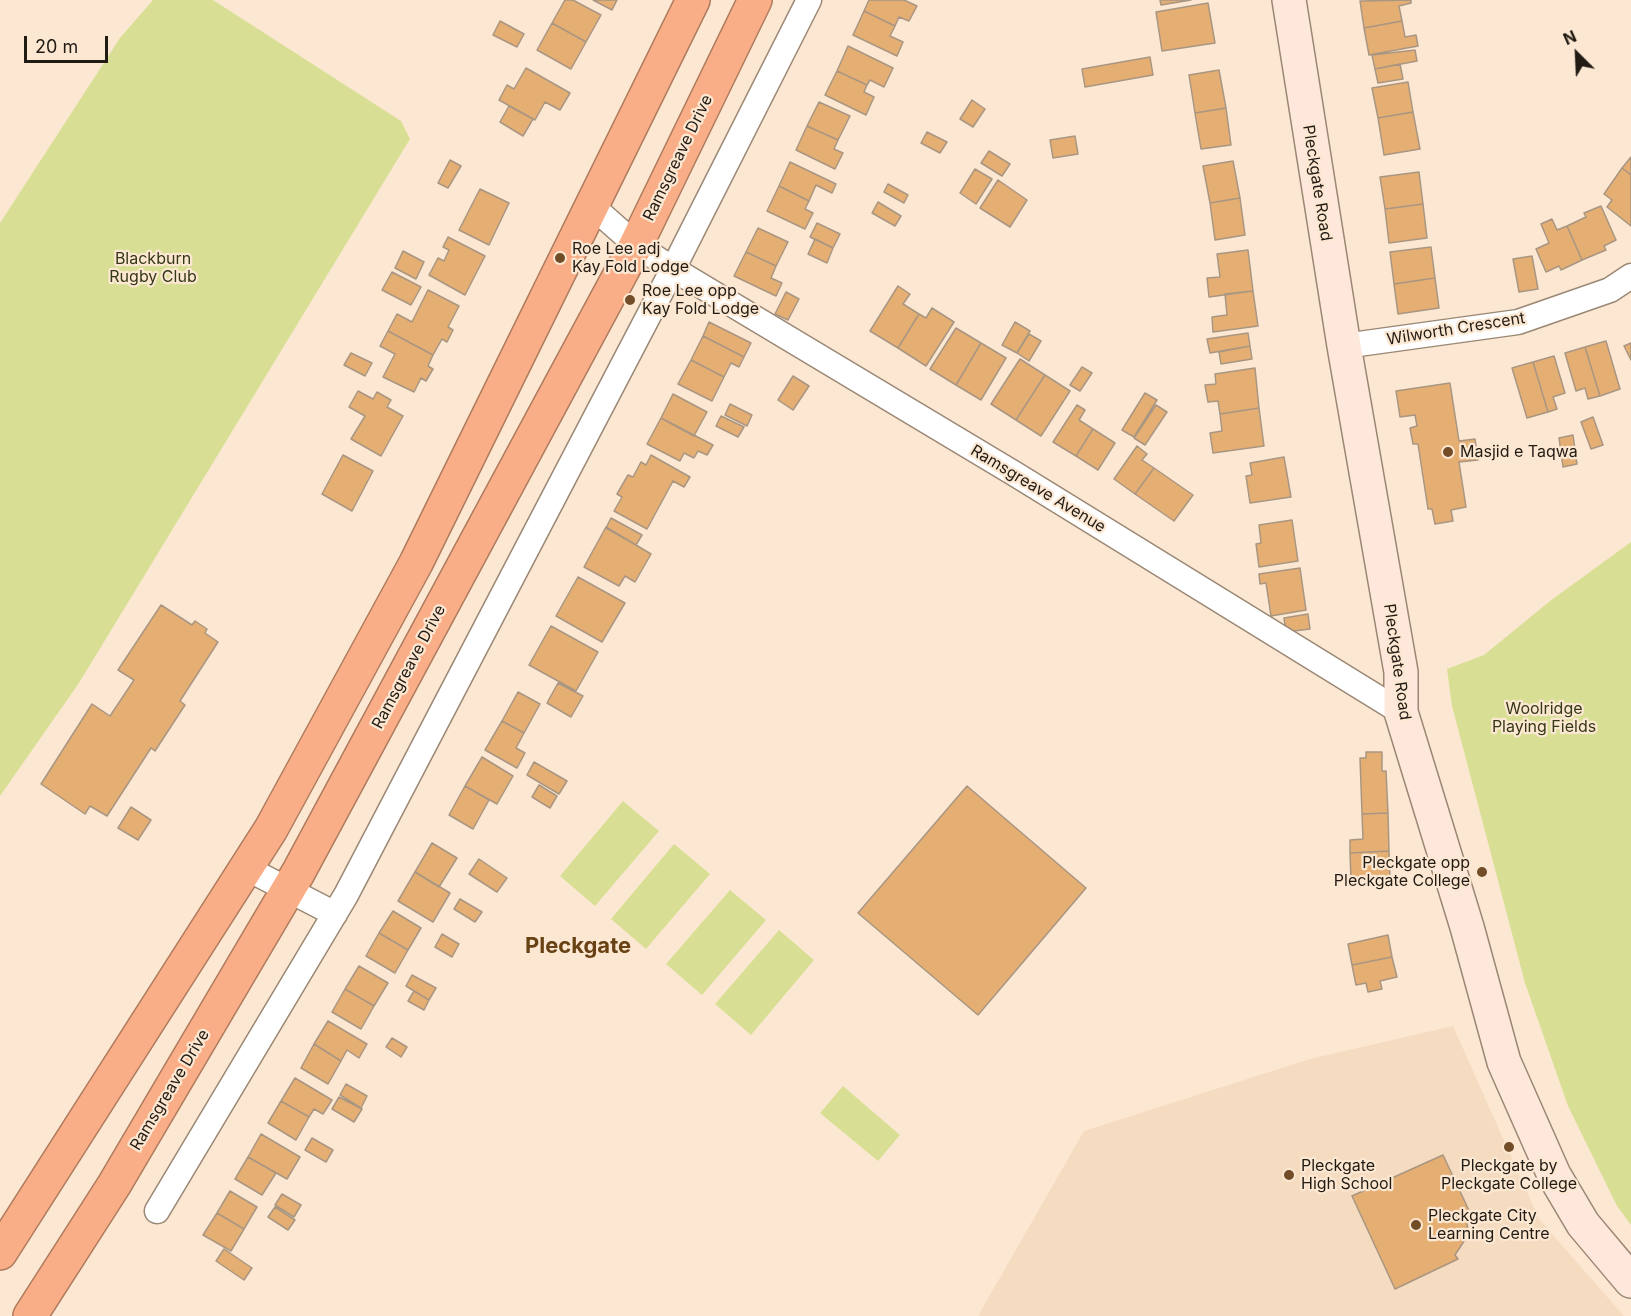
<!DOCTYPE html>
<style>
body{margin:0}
#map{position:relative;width:1631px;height:1316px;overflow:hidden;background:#fce8d2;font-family:Inter,sans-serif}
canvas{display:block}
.north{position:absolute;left:1547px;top:24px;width:60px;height:60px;-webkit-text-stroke:4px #fce8d2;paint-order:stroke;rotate:336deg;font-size:16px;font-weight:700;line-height:24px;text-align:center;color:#221b13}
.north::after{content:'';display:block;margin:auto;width:21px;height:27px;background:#221b13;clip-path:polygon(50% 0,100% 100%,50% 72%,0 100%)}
.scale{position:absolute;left:24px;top:36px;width:84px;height:27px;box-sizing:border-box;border:3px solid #221b13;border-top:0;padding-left:8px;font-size:18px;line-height:21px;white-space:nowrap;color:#221b13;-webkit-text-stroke:4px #fce8d2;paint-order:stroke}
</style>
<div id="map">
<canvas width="1631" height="1316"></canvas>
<div class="north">N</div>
<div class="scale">20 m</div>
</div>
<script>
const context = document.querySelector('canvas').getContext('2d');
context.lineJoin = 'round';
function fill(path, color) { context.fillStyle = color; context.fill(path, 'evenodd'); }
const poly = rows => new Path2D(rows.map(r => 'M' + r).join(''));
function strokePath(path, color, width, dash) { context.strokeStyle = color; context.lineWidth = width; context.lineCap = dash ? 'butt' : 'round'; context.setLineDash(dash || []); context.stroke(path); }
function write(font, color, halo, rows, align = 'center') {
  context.font = font + ' Inter,sans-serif'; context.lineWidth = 4.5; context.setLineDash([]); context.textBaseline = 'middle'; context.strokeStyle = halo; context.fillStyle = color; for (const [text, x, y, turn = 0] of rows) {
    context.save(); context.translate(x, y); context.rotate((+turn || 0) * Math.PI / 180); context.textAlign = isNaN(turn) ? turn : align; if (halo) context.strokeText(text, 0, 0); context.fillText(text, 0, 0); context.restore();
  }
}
fill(poly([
 [1453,1026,1539,1219,1624,1316,978,1316,1084,1131,1310,1059]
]), '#f5dbc0');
fill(poly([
 [153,0,213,0,401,121,410,139,79,683,0,796,0,223,120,38],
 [1631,542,1631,1225,1617,1206,1568,1106,1525,983,1452,706,1447,669,1484,655,1550,601],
 [623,801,659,831,595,906,560,876],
 [674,844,710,874,646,949,611,919],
 [730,890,766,920,702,995,666,964],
 [779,930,814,960,751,1035,715,1004],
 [843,1086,900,1135,878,1161,820,1113]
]), '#d8df95');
const building = poly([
 [565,0,573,0,601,15,586,42,552,23,565,0],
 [593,0,617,0,612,10,593,0],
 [869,0,904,0,917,6,909,21,899,17,895,26,864,11,869,0],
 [1160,0,1191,0,1161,5,1160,0],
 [1411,0,1411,3,1399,6,1402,21,1364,28,1360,1,1411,0],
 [1208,3,1215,43,1162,51,1156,12,1208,3],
 [864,11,895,26,890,36,903,42,897,56,853,35,864,11],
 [500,21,524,34,517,47,493,35,500,21],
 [1402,21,1405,37,1416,35,1418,46,1369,55,1364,28,1402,21],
 [552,23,586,42,571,69,537,50,552,23],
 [848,46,893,68,884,87,870,80,867,85,837,71,848,46],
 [1415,50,1417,61,1375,69,1372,55,1415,50],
 [1150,57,1153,75,1085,87,1082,69,1150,57],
 [1400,64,1403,79,1378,83,1375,69,1400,64],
 [526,68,570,93,560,110,545,102,535,120,499,100,507,85,514,89,526,68],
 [1219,70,1226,108,1195,113,1189,75,1219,70],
 [837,71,867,85,864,92,874,97,866,115,825,95,837,71],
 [1408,82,1413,112,1378,118,1372,88,1408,82],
 [972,100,985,109,973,127,960,119,972,100],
 [819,102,850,116,838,140,807,126,819,102],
 [509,106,533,119,523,136,500,122,509,106],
 [1226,108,1231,145,1201,149,1195,113,1226,108],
 [1413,112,1420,149,1384,155,1378,118,1413,112],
 [807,126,838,140,834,149,843,153,835,169,796,150,807,126],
 [927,132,947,142,940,153,921,143,927,132],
 [1075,136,1078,154,1053,158,1050,140,1075,136],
 [989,151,1010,164,1002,176,981,163,989,151],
 [1631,157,1631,175,1622,168,1631,157],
 [450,160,461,166,448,188,438,183,450,160],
 [1233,161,1240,198,1210,203,1203,166,1233,161],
 [790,162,836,184,832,193,816,185,809,201,779,186,790,162],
 [1622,168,1631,175,1631,226,1607,207,1612,200,1604,194,1622,168],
 [975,169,992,179,976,204,960,193,975,169],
 [1419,172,1423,204,1385,209,1380,177,1419,172],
 [998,180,1027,200,1010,227,980,208,998,180],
 [888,184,908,195,904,203,884,192,888,184],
 [779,186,809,201,805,209,813,213,805,229,767,211,779,186],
 [480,189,509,203,489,245,459,230,480,189],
 [1240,198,1245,235,1215,240,1210,203,1240,198],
 [878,202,901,216,895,226,872,213,878,202],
 [1423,204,1427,238,1389,243,1385,209,1423,204],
 [1601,206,1616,240,1604,246,1606,250,1582,260,1567,226,1586,217,1584,213,1601,206],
 [1552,219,1557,230,1567,226,1582,260,1561,270,1559,266,1546,272,1536,249,1549,243,1541,224,1552,219],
 [817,223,840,234,833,248,810,237,817,223],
 [758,228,788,242,776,266,746,252,758,228],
 [448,237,485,256,465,295,429,275,438,258,444,261,449,250,443,247,448,237],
 [815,239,833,248,827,263,808,254,815,239],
 [1431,247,1435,278,1394,284,1390,252,1431,247],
 [1248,250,1253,291,1209,297,1207,278,1220,277,1217,254,1248,250],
 [403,251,424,262,416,279,395,268,403,251],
 [746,252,776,266,771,278,782,283,776,296,734,276,746,252],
 [1532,256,1538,289,1519,292,1513,259,1532,256],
 [392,272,421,287,411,305,382,290,392,272],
 [1435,278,1439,308,1398,314,1394,284,1435,278],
 [898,286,910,294,903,304,919,314,898,348,870,331,898,286],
 [428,290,459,306,448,327,453,330,447,342,442,339,433,355,388,331,397,314,412,322,428,290],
 [1253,291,1258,326,1213,332,1212,317,1227,315,1225,294,1253,291],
 [786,292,799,299,788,320,775,314,786,292],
 [932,308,954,322,926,366,898,348,919,314,926,318,932,308],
 [709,322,751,343,744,357,703,336,709,322],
 [1015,322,1030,331,1017,353,1002,345,1015,322],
 [956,328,981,343,956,385,930,369,956,328],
 [388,331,433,355,428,366,433,369,426,381,421,378,414,392,383,377,395,354,380,346,388,331],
 [1248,333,1250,346,1210,353,1207,339,1248,333],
 [1029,334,1041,341,1029,361,1017,353,1029,334],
 [703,336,744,357,739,367,731,363,724,377,691,360,703,336],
 [1606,341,1620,389,1600,396,1585,347,1606,341],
 [981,343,1006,358,981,400,956,385,981,343],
 [1631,343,1631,360,1624,346,1631,343],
 [1250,346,1252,359,1221,364,1219,352,1250,346],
 [1585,347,1600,396,1588,399,1585,388,1576,391,1565,353,1585,347],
 [351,353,372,363,365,376,344,365,351,353],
 [1554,356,1565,393,1553,397,1557,409,1548,412,1533,362,1554,356],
 [1020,359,1045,375,1016,420,991,404,1020,359],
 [691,360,724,377,712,401,678,384,691,360],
 [1533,362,1548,412,1527,418,1512,368,1533,362],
 [1082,367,1092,373,1080,391,1070,385,1082,367],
 [1255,368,1259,408,1220,414,1218,401,1208,402,1205,385,1216,384,1215,374,1255,368],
 [1045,375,1070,391,1041,436,1016,420,1045,375],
 [793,376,809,386,793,410,778,400,793,376],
 [1450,383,1459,441,1475,439,1478,460,1459,462,1466,507,1451,510,1453,521,1435,524,1432,509,1428,509,1418,444,1413,444,1410,428,1417,426,1415,415,1400,417,1396,391,1450,383],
 [358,391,373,399,377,392,391,400,387,407,403,416,381,456,351,439,365,416,349,407,358,391],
 [1145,393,1157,400,1134,437,1122,430,1145,393],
 [673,394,707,412,694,436,661,418,673,394],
 [730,404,752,415,747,426,725,415,730,404],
 [1077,405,1085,410,1079,420,1093,429,1076,456,1053,442,1077,405],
 [1156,405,1167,412,1145,445,1134,438,1156,405],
 [1259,408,1264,446,1213,453,1210,433,1222,431,1220,414,1259,408],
 [721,416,744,427,738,437,716,426,721,416],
 [1593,417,1603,445,1591,449,1581,422,1593,417],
 [661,418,713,445,707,455,698,451,694,458,684,453,680,461,647,444,661,418],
 [1093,429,1115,443,1098,470,1076,456,1093,429],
 [1573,435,1577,464,1563,467,1559,438,1573,435],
 [1137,446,1147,454,1142,460,1154,468,1135,494,1114,479,1137,446],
 [343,455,373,471,352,511,322,494,343,455],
 [651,455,690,477,684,487,673,481,647,529,614,511,622,497,617,494,628,475,633,477,641,462,646,465,651,455],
 [1284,457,1291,497,1250,503,1246,476,1252,475,1250,463,1284,457],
 [1154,468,1193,495,1174,521,1135,494,1154,468],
 [611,518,642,535,636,545,606,528,611,518],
 [1292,520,1298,561,1259,567,1256,544,1261,543,1259,525,1292,520],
 [606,527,651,554,635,582,625,576,619,586,584,567,606,527],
 [1300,568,1306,610,1271,616,1266,583,1260,584,1259,574,1300,568],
 [578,577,625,603,602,642,556,616,578,577],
 [161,605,192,625,195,621,207,629,205,633,218,642,180,701,185,705,155,751,151,748,107,816,90,806,85,814,41,784,92,704,110,716,134,680,118,670,161,605],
 [1308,614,1310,629,1286,632,1284,618,1308,614],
 [551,626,598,652,576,691,529,665,551,626],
 [558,683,583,696,571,717,547,703,558,683],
 [518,692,540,704,524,733,502,721,518,692],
 [502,721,524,733,516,748,525,753,517,768,485,750,502,721],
 [1366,752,1382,752,1382,771,1386,771,1388,813,1362,814,1360,758,1366,758,1366,752],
 [482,757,513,776,497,804,465,786,482,757],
 [534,762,567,781,559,794,527,775,534,762],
 [539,785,557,796,550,808,532,797,539,785],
 [465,786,489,800,473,829,449,815,465,786],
 [967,786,1086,888,978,1015,858,913,967,786],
 [131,807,151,820,138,840,118,828,131,807],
 [1388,813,1389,851,1350,853,1350,840,1363,839,1362,814,1388,813],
 [432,843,457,858,439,887,415,872,432,843],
 [1389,851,1390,879,1351,880,1350,853,1389,851],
 [479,859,507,878,497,892,469,874,479,859],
 [415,872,450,893,433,922,398,901,415,872],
 [460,899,482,912,475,922,454,909,460,899],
 [393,911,421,928,408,950,379,933,393,911],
 [379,933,408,950,395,973,366,956,379,933],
 [442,934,459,944,452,957,435,947,442,934],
 [1388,935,1392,957,1352,965,1348,944,1388,935],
 [1392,957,1397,977,1380,981,1382,989,1368,992,1366,983,1356,985,1352,965,1392,957],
 [359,966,388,983,374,1006,345,989,359,966],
 [412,975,436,988,429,1000,406,986,412,975],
 [345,989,374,1006,361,1029,332,1012,345,989],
 [414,991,429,1000,424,1010,408,1001,414,991],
 [328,1021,367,1044,359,1058,347,1050,341,1061,314,1044,328,1021],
 [392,1038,407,1047,401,1057,386,1047,392,1038],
 [314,1044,341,1061,328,1084,301,1068,314,1044],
 [295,1078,332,1100,323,1114,314,1109,309,1117,281,1101,295,1078],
 [346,1084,367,1096,361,1108,340,1095,346,1084],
 [339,1097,362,1109,354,1122,332,1109,339,1097],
 [281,1101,309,1117,296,1140,268,1123,281,1101],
 [261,1134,300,1157,287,1179,248,1157,261,1134],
 [312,1138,333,1150,326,1162,305,1150,312,1138],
 [1443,1155,1473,1219,1467,1222,1468,1235,1455,1255,1458,1259,1395,1289,1352,1196,1443,1155],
 [248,1157,276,1173,262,1195,235,1179,248,1157],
 [230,1191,257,1207,244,1229,217,1213,230,1191],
 [282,1194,301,1205,294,1217,275,1205,282,1194],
 [275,1207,295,1220,288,1230,268,1217,275,1207],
 [217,1213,244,1229,231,1251,203,1235,217,1213],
 [224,1249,252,1268,244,1280,216,1261,224,1249]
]);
fill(building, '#e5ae73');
strokePath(building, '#a99682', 1.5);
const street = poly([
 [592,206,636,245,673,269,1015,474,1401,712],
 [1344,346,1518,322,1610,290,1631,276],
 [246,868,335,914],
 [157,1211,346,895,673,269,809,0]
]);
const secondary = poly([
 [1289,0,1344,346,1401,672,1401,712,1467,927,1504,1062,1554,1175,1583,1224,1631,1281]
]);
const highway = poly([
 [0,1253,271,829,416,563,693,0],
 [30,1316,114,1185,298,873,636,245,755,0]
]);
strokePath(street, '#9a8774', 27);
strokePath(secondary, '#9a8774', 36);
strokePath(highway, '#ae7b5e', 36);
strokePath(street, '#fff', 24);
strokePath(secondary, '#fee7db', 33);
strokePath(highway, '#faae87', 33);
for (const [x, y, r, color] of [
 [560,258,6,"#724d28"],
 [630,300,6,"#724d28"],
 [1448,452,6,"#724d28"],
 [1482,872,6,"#724d28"],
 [1509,1147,6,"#724d28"],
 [1289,1175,6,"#724d28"],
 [1416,1225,6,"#724d28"]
]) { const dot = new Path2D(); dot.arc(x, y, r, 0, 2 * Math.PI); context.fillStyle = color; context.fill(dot); strokePath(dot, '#fce8d2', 2); }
write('16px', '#221b13', '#fce8d2', [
 ["Ramsgreave Drive",678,158,-64],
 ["Pleckgate Road",1317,183,81],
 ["Wilworth Crescent",1456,329,-9],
 ["Ramsgreave Avenue",1038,489,31],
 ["Pleckgate Road",1397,662,82],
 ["Ramsgreave Drive",409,667,-62],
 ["Ramsgreave Drive",170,1090,-59]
]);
write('16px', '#221b13', '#fce8d2', [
 ["Roe Lee adj",572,249],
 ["Kay Fold Lodge",572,267],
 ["Roe Lee opp",642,291],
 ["Kay Fold Lodge",642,309],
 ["Masjid e Taqwa",1460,452],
 ["Pleckgate opp",1470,863,"right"],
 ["Pleckgate College",1470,881,"right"],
 ["Pleckgate",1301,1166],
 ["High School",1301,1184],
 ["Pleckgate by",1509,1166,"center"],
 ["Pleckgate College",1509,1184,"center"],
 ["Pleckgate City",1428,1216],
 ["Learning Centre",1428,1234]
], 'left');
write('16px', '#353816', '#fce8d2', [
 ["Blackburn",153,259],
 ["Rugby Club",153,277],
 ["Woolridge",1544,709],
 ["Playing Fields",1544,727]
]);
write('bold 22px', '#684114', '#fce8d2', [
 ["Pleckgate",578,946]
]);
</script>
